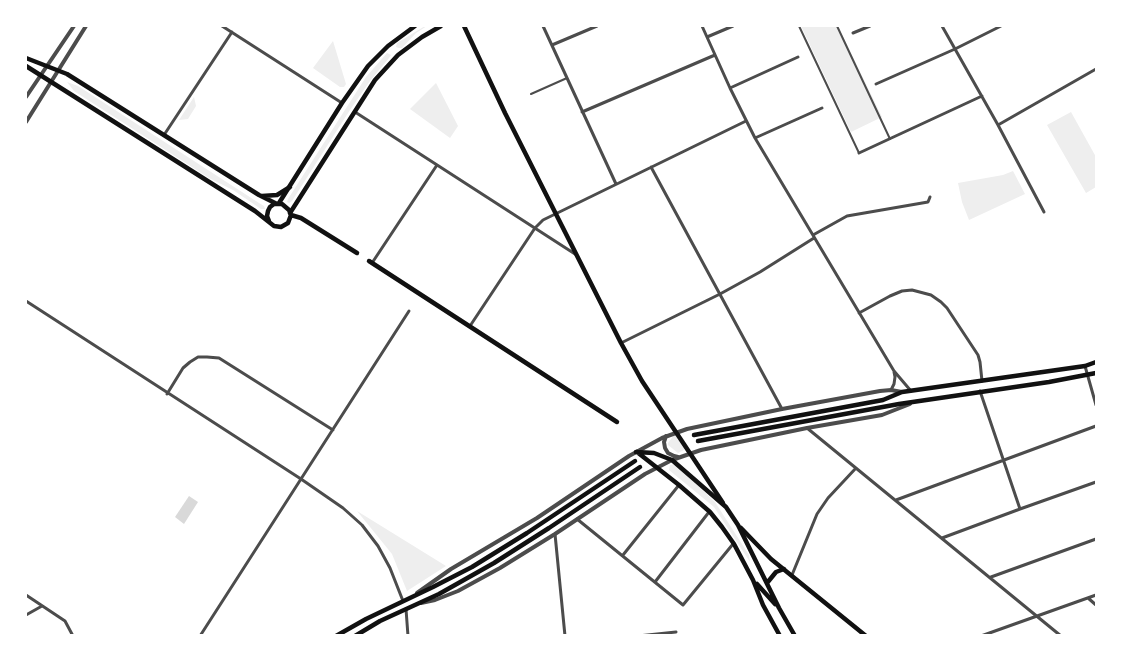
<!DOCTYPE html>
<style>
body{margin:0}
#map{position:relative;width:1122px;height:661px;overflow:hidden;background:#fff;font-family:Figtree,sans-serif}
canvas{display:block}
.frame{position:absolute;inset:0;border:27px solid #fff;pointer-events:none}
</style>
<div id="map">
<canvas width="1122" height="661"></canvas>
<div class="frame"></div>
</div>
<script>
const context = document.querySelector('canvas').getContext('2d');
context.lineJoin = 'round';
function fill(path, color) { context.fillStyle = color; context.fill(path, 'evenodd'); }
const poly = rows => new Path2D(rows.map(r => 'M' + r).join(''));
function strokePath(path, color, width, dash) { context.strokeStyle = color; context.lineWidth = width; context.lineCap = dash ? 'butt' : 'round'; context.setLineDash(dash || []); context.stroke(path); }
fill(poly([
 [425,26,427,26,416,33,402,48,399,48,396,47,397,43],
 [801,26,838,26,882,117,851,132],
 [333,41,346,84,344,87,340,87,313,68],
 [387,53,391,55,389,58,370,81,350,110,292,201,289,203,287,202,288,199,366,77],
 [67,82,78,86,259,203,264,206,265,209,261,209,233,190,209,178,74,91],
 [436,83,458,126,450,138,410,109],
 [194,97,196,106,188,119,179,120],
 [1071,112,1096,157,1096,187,1086,193,1047,125],
 [1013,171,1025,194,969,220,962,202,958,183,1003,175],
 [674,435,676,435,686,447,684,450,678,453,668,445,668,443],
 [675,464,715,502,749,555,750,562,714,507,669,470,670,465],
 [357,511,446,566,407,591,392,554]
]), '#eee');
fill(poly([
 [189,496,198,502,184,524,175,517]
]), '#d9d9d9');
strokePath(poly([
 [799,26,859,153],
 [837,26,890,139],
 [531,94,567,78]
]), '#4c4c4c', 2);
strokePath(poly([
 [222,26,342,103],
 [543,26,616,184],
 [702,26,730,88,755,138,894,371,911,391],
 [942,26,998,125,1044,212],
 [853,33,870,26],
 [707,37,733,26],
 [552,45,597,26],
 [876,84,955,49,1001,26],
 [730,88,798,57],
 [355,112,575,254],
 [582,112,715,55],
 [998,125,1096,69],
 [164,135,232,32],
 [755,138,822,108],
 [859,153,982,96],
 [651,167,782,409],
 [813,235,847,216,928,202,930,197],
 [372,263,437,165],
 [26,301,301,479,343,508,362,525,378,546,390,568,403,601],
 [859,313,890,296,902,291,912,290,931,295,941,302,947,308,978,355,980,362,982,381],
 [470,326,535,228,543,220,746,121],
 [621,343,720,294,760,272,814,238],
 [1085,366,1096,405],
 [891,390,894,384,895,377,894,372],
 [980,391,1020,509],
 [167,394,183,368,190,362,198,357,207,357,219,358,333,430],
 [807,428,1061,636],
 [896,500,1096,426],
 [577,519,683,605,733,544],
 [555,534,565,636],
 [942,538,1020,509,1096,482],
 [623,555,679,485],
 [792,575,817,514,828,498,856,468],
 [991,577,1096,539],
 [655,582,709,512],
 [26,595,65,621,73,636],
 [1088,598,1096,605],
 [406,609,408,636],
 [26,615,42,606],
 [200,636,409,311],
 [638,636,676,632],
 [981,636,1096,595]
]), '#4c4c4c', 3);
strokePath(poly([
 [26,97,74,26],
 [26,122,86,26],
 [666,436,664,442,665,448,668,453,674,456,678,457],
 [417,593,451,569,537,518,629,456,662,438,687,429,782,409,880,391,891,390,902,392],
 [421,603,435,600,458,591,500,568,555,534,645,474,672,460,701,450,807,428,882,415,910,404]
]), '#4c4c4c', 4);
strokePath(poly([
 [464,26,505,113,621,343,642,381,723,503],
 [279,203,342,103,368,66,388,46,415,26],
 [290,213,375,80,398,55,422,37,441,26],
 [694,435,883,400,902,392,1085,366,1096,362],
 [698,441,899,404,1049,382,1096,373],
 [741,528,771,559,866,636],
 [336,636,366,619,433,587,472,567,527,533,635,461],
 [355,636,380,621,439,594,494,563,549,528,640,467]
]), '#111', 4.5);
strokePath(poly([
 [26,58,67,74,259,195,277,204],
 [26,66,255,211,274,226,281,227,288,223,291,215,289,210,282,204,274,204,270,207,268,211,267,216,269,221],
 [262,196,277,195,290,187],
 [291,215,301,218,357,253],
 [369,261,617,422],
 [636,452,654,453,672,460,726,507,738,525,779,608,795,636],
 [637,452,679,485,710,512,722,527,734,544,753,580,763,605,780,636],
 [767,583,776,572,784,569],
 [757,584,775,604]
]), '#111', 4.5);
</script>
